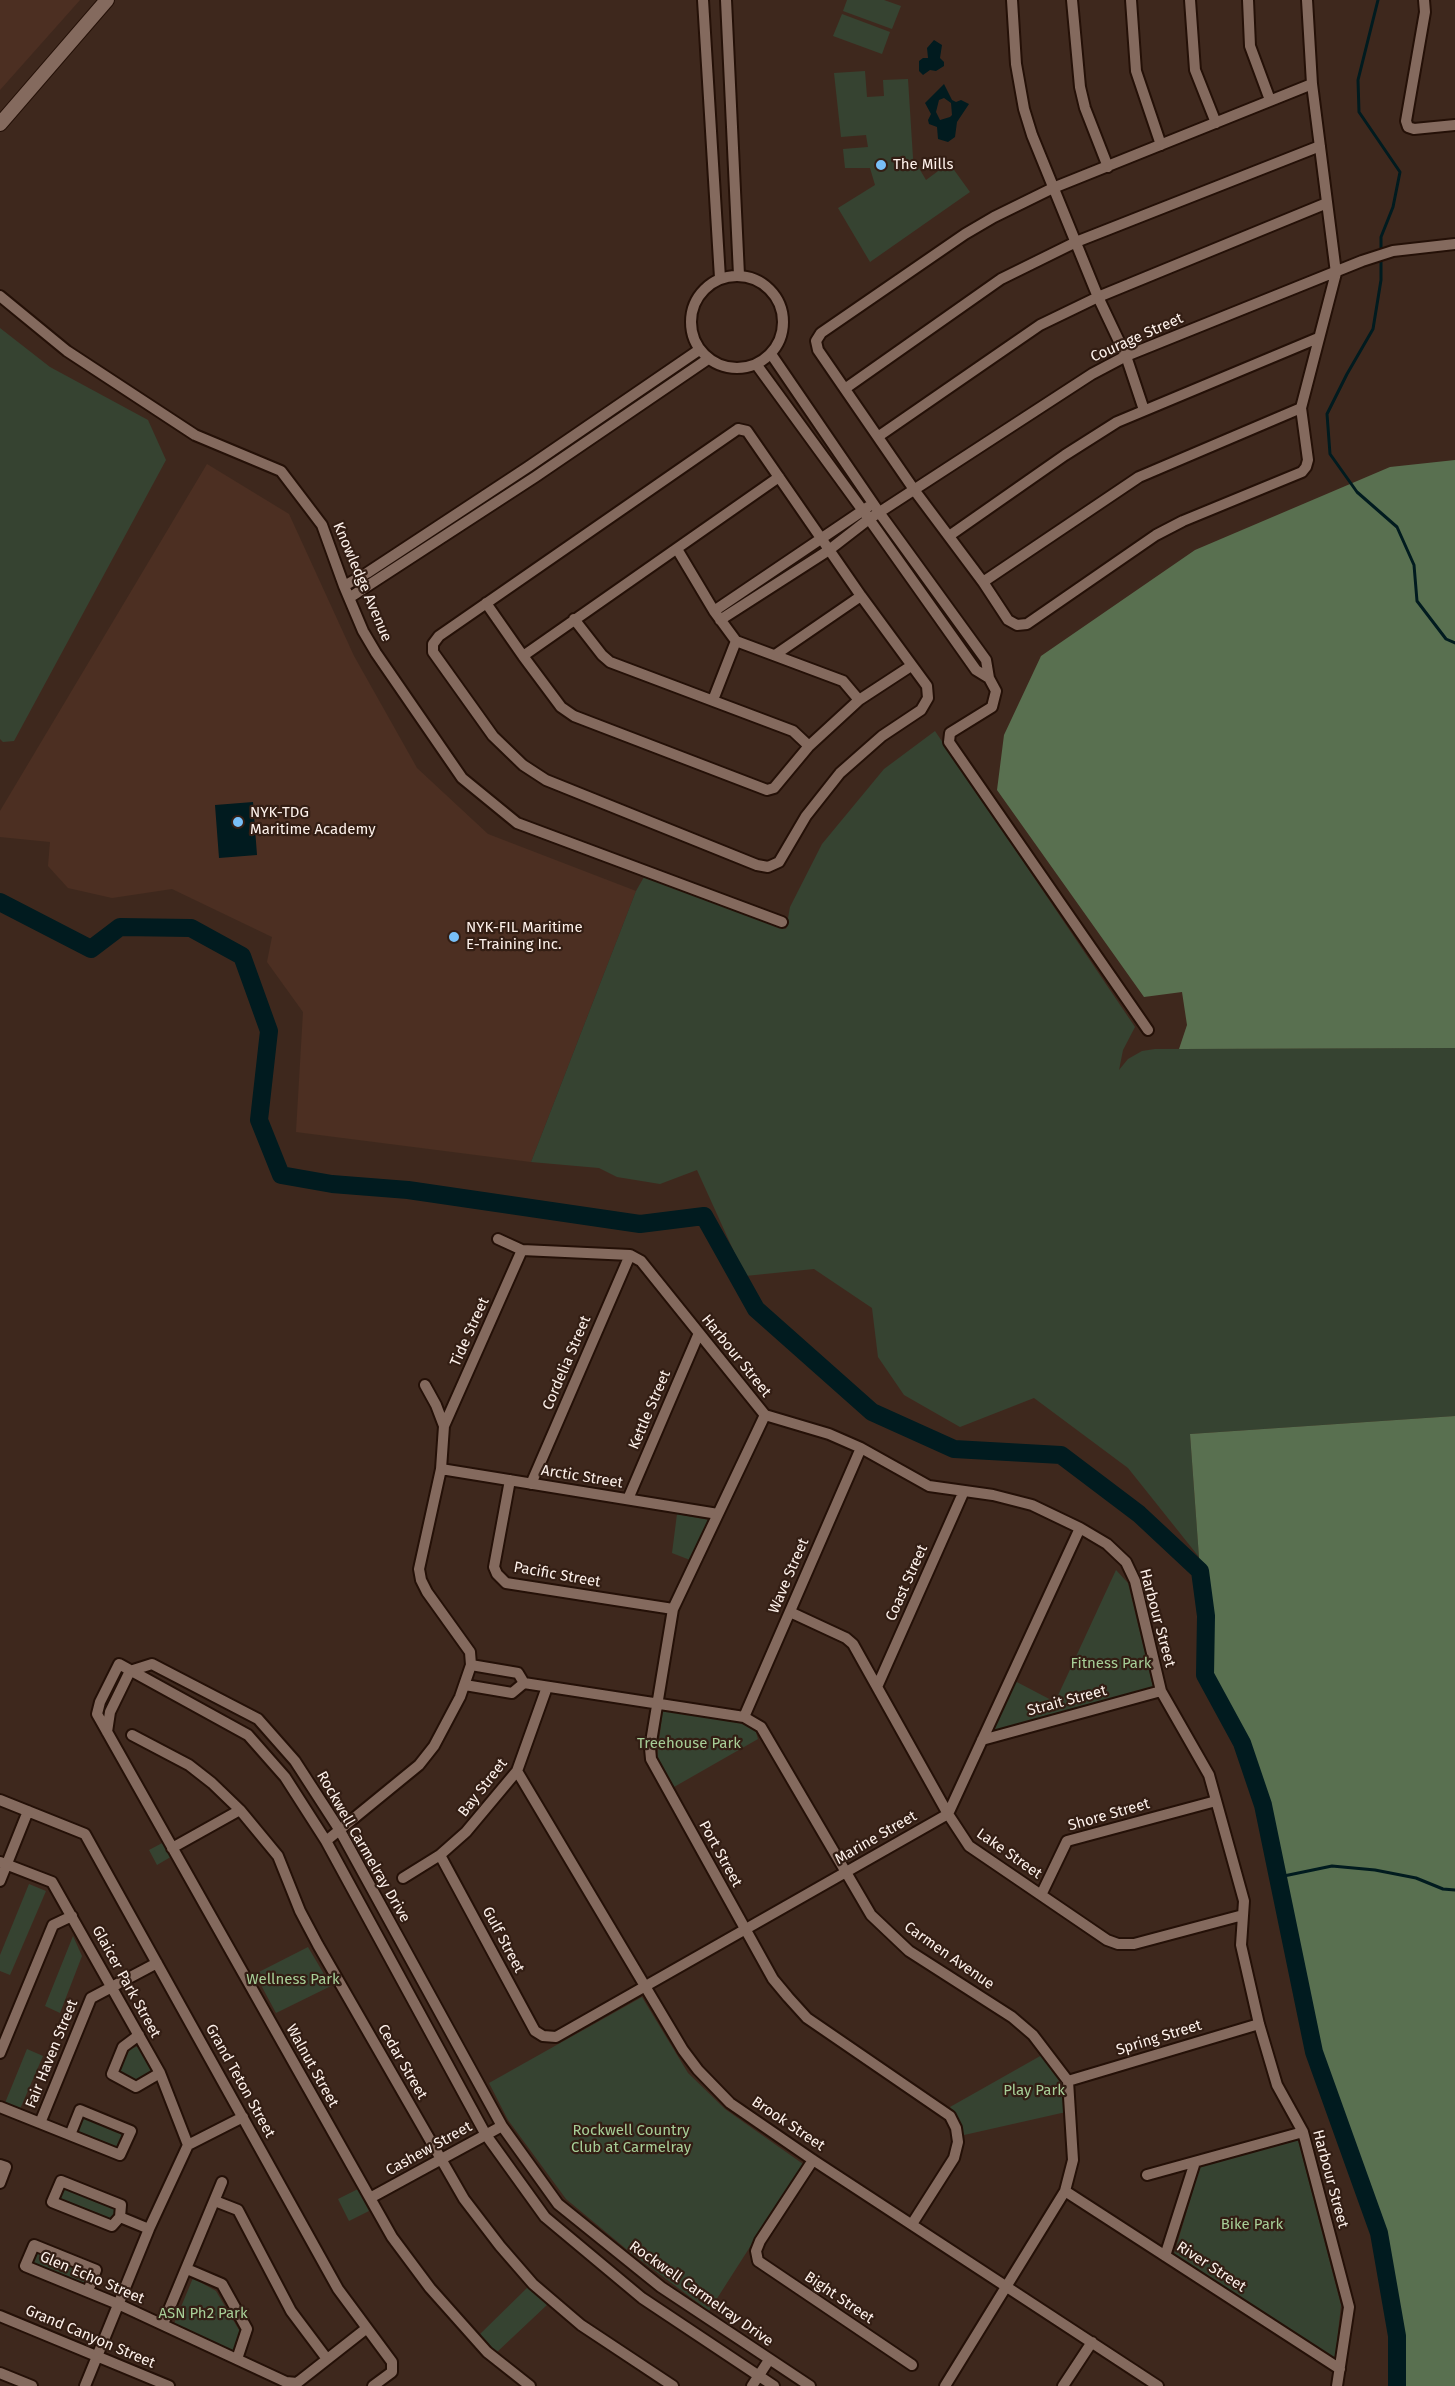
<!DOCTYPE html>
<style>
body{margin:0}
canvas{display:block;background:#3e281d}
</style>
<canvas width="1455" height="2386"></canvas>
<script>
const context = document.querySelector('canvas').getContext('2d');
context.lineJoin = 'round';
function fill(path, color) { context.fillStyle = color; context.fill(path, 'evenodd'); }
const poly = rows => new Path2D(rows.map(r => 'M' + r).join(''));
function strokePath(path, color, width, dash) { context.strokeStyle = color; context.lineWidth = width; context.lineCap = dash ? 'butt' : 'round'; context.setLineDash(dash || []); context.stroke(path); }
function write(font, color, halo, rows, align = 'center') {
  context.font = font + ' "Fira Sans",sans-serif'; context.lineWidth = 4.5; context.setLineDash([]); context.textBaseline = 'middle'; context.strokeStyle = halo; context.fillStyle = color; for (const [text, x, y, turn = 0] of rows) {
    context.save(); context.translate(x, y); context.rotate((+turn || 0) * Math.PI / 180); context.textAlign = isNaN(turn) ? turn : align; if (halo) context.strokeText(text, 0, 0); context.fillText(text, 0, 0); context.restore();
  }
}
fill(poly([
 [0,0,80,0,0,90],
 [207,464,289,514,354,656,417,768,488,834,636,891,531,1162,296,1132,303,1012,267,962,272,937,172,889,112,898,68,888,48,866,50,842,0,837,0,811]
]), '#4c2f22');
fill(poly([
 [847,0,884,0,901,6,892,29,843,11],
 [842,14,890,32,882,54,833,36],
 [865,71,867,97,884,96,883,80,908,79,913,158,926,180,949,163,970,192,870,262,838,208,875,185,870,168,845,168,843,149,868,147,866,135,841,137,834,73],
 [0,328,50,367,148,420,166,460,14,741,3,742,0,739],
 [935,731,1135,1027,1123,1050,1119,1070,1128,1059,1142,1051,1155,1049,1455,1048,1455,1416,1190,1434,1199,1557,1128,1468,1034,1398,960,1427,904,1395,878,1357,872,1308,814,1269,745,1276,697,1170,660,1184,617,1177,599,1168,531,1162,636,891,644,877,786,929,790,907,822,844,884,769],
 [677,1514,709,1520,690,1560,672,1553],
 [1116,1570,1128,1583,1153,1687,987,1736,1013,1680,1055,1702],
 [663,1708,740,1723,755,1729,758,1739,674,1787,657,1758],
 [166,1841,174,1855,157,1865,149,1850],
 [29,1884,46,1891,10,1975,0,1971,0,1955],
 [73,1936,82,1956,60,2013,45,2006],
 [308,1947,331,1986,276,2013,255,1974],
 [642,1997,688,2073,725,2109,803,2164,709,2311,631,2253,566,2199,508,2120,489,2083],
 [138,2046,153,2072,137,2083,116,2072,128,2050],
 [27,2049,43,2056,20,2109,5,2103],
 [1042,2055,1062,2081,1066,2112,964,2135,950,2107],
 [83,2114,125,2132,118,2151,75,2134],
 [1298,2140,1341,2305,1335,2359,1174,2254,1200,2167],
 [62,2183,118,2205,118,2216,111,2224,55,2200],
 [358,2189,369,2211,349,2221,338,2199],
 [35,2248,94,2272,87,2289,27,2266],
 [193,2278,216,2291,242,2335,234,2354,173,2326],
 [528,2287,548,2304,496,2353,478,2336]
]), '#364331');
fill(poly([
 [1455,460,1455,1048,1179,1049,1187,1025,1182,992,1144,997,997,790,1004,735,1041,656,1195,550,1390,467],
 [1455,1416,1455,2386,1397,2386,1397,2336,1379,2233,1314,2052,1263,1805,1242,1743,1205,1675,1206,1616,1200,1571,1190,1434]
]), '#597050');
fill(poly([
 [934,40,942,45,940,58,944,62,944,66,936,71,930,70,923,75,919,71,919,61,923,58,928,58,927,48],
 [944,84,952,100,956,102,961,100,969,104,957,122,955,137,948,142,938,139,937,127,929,124,928,120,931,114,925,103],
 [944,98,951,103,952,115,950,117,940,120,936,112,939,100],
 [253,802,257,855,219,858,215,805]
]), '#011b1f');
strokePath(poly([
 [1378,0,1358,80,1359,112,1400,172,1393,207,1381,237,1381,280,1373,329,1347,374,1327,414,1330,454,1357,492,1397,527,1414,565,1417,601,1446,639,1455,643],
 [1279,1877,1332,1866,1375,1870,1416,1878,1443,1889,1455,1890]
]), '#011b1f', 3);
strokePath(poly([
 [0,902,91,949,120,927,191,928,242,956,269,1031,259,1120,281,1175,332,1184,408,1190,640,1224,704,1216,756,1309,872,1412,954,1449,1061,1455,1139,1514,1200,1571,1206,1616,1205,1675,1242,1743,1263,1805,1314,2052,1379,2233,1397,2336,1397,2386]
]), '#011b1f', 18);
const minor = poly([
 [703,0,720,278],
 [726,0,739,275],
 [1012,0,1016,64,1024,109,1032,135,1098,297,1126,356,1144,410],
 [1072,0,1080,87,1085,108,1108,167],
 [1131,0,1136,71,1161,145],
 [1190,0,1195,70,1216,123],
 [1248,0,1250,46,1270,100],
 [1307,0,1312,84,1336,273,1301,408,1308,460,1306,467,1302,472,1183,521,1156,535,1027,624,1017,625,1008,620,983,582,915,491,818,350,816,341,821,333,965,234,994,217,1053,188,1312,84],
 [1424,0,1425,12,1406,121,1408,127,1414,129,1455,125],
 '691 322a46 46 0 1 1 92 0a46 46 0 1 1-92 0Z',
 [0,296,67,351,195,435,281,471,322,525,344,586,363,631,376,653,462,778,517,823,782,922],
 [771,354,881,515,986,660,989,678,996,691,992,707,950,733,949,742,1148,1030],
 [756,364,869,519,976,670,989,678],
 [846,388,1001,279,1076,242,1320,146],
 [738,429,747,431,861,596,927,686,928,698,921,710,882,736,840,773,806,816,779,862,768,867,757,865,546,780,523,765,493,736,433,652,433,644,439,636,738,429],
 [879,436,1040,325,1098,297,1327,203],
 [779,477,523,656,561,707,574,716,767,790,774,788,809,746,859,700,911,666],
 [949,536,1065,455,1117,422,1318,338],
 [677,549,714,611,736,641,843,681,859,700],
 [983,582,1139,477,1301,408],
 [344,586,367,573,528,467,699,350],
 [349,598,535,477,708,359],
 [486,603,523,656],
 [714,611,868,507],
 [574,619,602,655,610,662,793,731,809,746],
 [720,620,829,550,869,519,1092,374,1126,356,1362,261,1393,251,1455,244],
 [775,655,861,596],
 [713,700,736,641],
 [498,1239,522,1250,630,1255,641,1261,765,1415,829,1434,861,1448,929,1486,993,1495,1032,1505,1080,1528,1107,1544,1126,1562,1135,1581,1161,1691,1209,1775,1244,1901,1241,1945,1259,2024,1277,2085,1303,2132,1349,2307,1337,2386],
 [765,1415,673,1609,650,1748,651,1759,773,1979,788,1997,807,2018,950,2116,956,2128,958,2142,954,2158,912,2224],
 [444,1426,522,1250],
 [441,1469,718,1514],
 [510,1480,494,1567,497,1574,506,1583,673,1609],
 [531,1484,630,1255],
 [628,1499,699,1333],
 [790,1612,846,1638,853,1644,948,1814,969,1846,1107,1940,1118,1944,1134,1944,1243,1915],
 [471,1665,518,1673,524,1683],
 [130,1671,152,1664,258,1719,295,1761,339,1829,502,2126,558,2204,661,2287,810,2386],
 [465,1685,512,1693,524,1683,744,1717,761,1727,871,1915,909,1951,1012,2017,1033,2035,1068,2081,1073,2160,1065,2191,945,2386],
 [877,1687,964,1491],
 [744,1717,861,1448],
 [107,1732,110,1712,130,1671],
 [132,1735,189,1765,212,1783,240,1810,278,1856,300,1911,318,1945,464,2199,500,2246,533,2284,581,2325,673,2386],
 [982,1740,1161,1691],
 [517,1771,683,2050,698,2070,730,2103,813,2160,1158,2386],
 [0,1800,85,1834,338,2289,392,2362,392,2372,373,2386],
 [326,1841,419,1765,434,1746,460,1697,471,1665,470,1652,427,1592,421,1580,419,1569,441,1469,444,1426,436,1405,425,1385],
 [172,1848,240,1810],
 [440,1855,535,2031,543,2036,556,2037,948,1814,1080,1528],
 [0,1862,52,1882,160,2073,188,2145],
 [403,1878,440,1855,466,1832,517,1771,547,1687],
 [0,1881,28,1811],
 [1041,1895,1067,1841,1216,1801],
 [139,2035,123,2047,112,2074,136,2087,160,2073],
 [0,2053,53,1925,72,1916],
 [1068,2081,1259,2024],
 [0,2107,120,2155,131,2131,80,2110,70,2135],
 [40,2123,91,1998,157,1963],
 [813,2160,760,2241,756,2251,758,2261,912,2365],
 [0,2165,6,2167,0,2183],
 [1147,2175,1303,2132],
 [61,2181,121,2205,120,2217,112,2226,52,2202,61,2181],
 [1065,2191,1340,2369],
 [370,2198,502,2126],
 [215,2201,238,2210,291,2311,327,2359],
 [120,2217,149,2229],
 [1165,2256,1195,2162],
 [187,2269,222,2284,247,2329,237,2359],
 [88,2291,96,2270,34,2245,25,2266,118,2304,286,2382,297,2383,367,2328],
 [0,2316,169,2386],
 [163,2324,222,2182],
 [0,2373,32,2386],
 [85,2386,149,2229,188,2145,243,2117],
 [530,2386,487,2352,430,2288,392,2237,370,2198,97,1714,100,1702,119,1664,248,1735,285,1777,326,1841,486,2135,545,2217,642,2298,774,2386],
 [752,2386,769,2360],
 [1063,2386,1092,2342]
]);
const tertiary = poly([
 [0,124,107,0]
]);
strokePath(minor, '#241007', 14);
strokePath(tertiary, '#241007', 16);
strokePath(minor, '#846a5e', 10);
strokePath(tertiary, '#846a5e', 14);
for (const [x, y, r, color] of [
 [881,165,6,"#78bff7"],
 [238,822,6,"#78bff7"],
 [454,937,6,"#78bff7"]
]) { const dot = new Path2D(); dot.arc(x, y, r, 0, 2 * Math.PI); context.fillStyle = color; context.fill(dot); strokePath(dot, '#331e14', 2); }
write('15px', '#fdf1eb', '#331e14', [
 ["The Mills",893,165],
 ["NYK-TDG",250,813],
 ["Maritime Academy",250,830],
 ["NYK-FIL Maritime",466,928],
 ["E-Training Inc.",466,945]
], 'left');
write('15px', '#fdf1eb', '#331e14', [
 ["Courage Street",1137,338,-24],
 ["Knowledge Avenue",362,582,67],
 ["Tide Street",470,1332,-66],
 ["Harbour Street",736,1356,51],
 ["Cordelia Street",567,1363,-67],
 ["Kettle Street",650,1410,-67],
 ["Arctic Street",582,1477,9],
 ["Pacific Street",557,1575,10],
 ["Wave Street",789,1576,-67],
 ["Coast Street",907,1583,-66],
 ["Harbour Street",1157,1618,75],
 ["Strait Street",1067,1701,-15],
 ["Bay Street",483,1788,-52],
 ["Shore Street",1109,1815,-16],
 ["Marine Street",876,1838,-30],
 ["Rockwell Carmelray Drive",363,1847,60],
 ["Port Street",720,1854,61],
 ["Lake Street",1009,1854,35],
 ["Gulf Street",503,1940,62],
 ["Carmen Avenue",949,1956,35],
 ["Glaicer Park Street",126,1982,61],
 ["Spring Street",1159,2038,-17],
 ["Fair Haven Street",52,2054,-68],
 ["Cedar Street",402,2062,60],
 ["Walnut Street",312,2066,61],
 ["Grand Teton Street",240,2081,61],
 ["Brook Street",788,2124,34],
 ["Cashew Street",429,2149,-29],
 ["Harbour Street",1330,2179,75],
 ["River Street",1211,2267,33],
 ["Glen Echo Street",92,2278,23],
 ["Rockwell Carmelray Drive",701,2294,35],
 ["Bight Street",839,2298,34],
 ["Grand Canyon Street",90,2337,23]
]);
write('15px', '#a7ce97', '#331e14', [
 ["Fitness Park",1111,1664],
 ["Treehouse Park",689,1744],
 ["Wellness Park",293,1980],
 ["Play Park",1034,2091],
 ["Rockwell Country",631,2131],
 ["Club at Carmelray",631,2148],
 ["Bike Park",1252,2225],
 ["ASN Ph2 Park",203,2314]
]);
</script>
